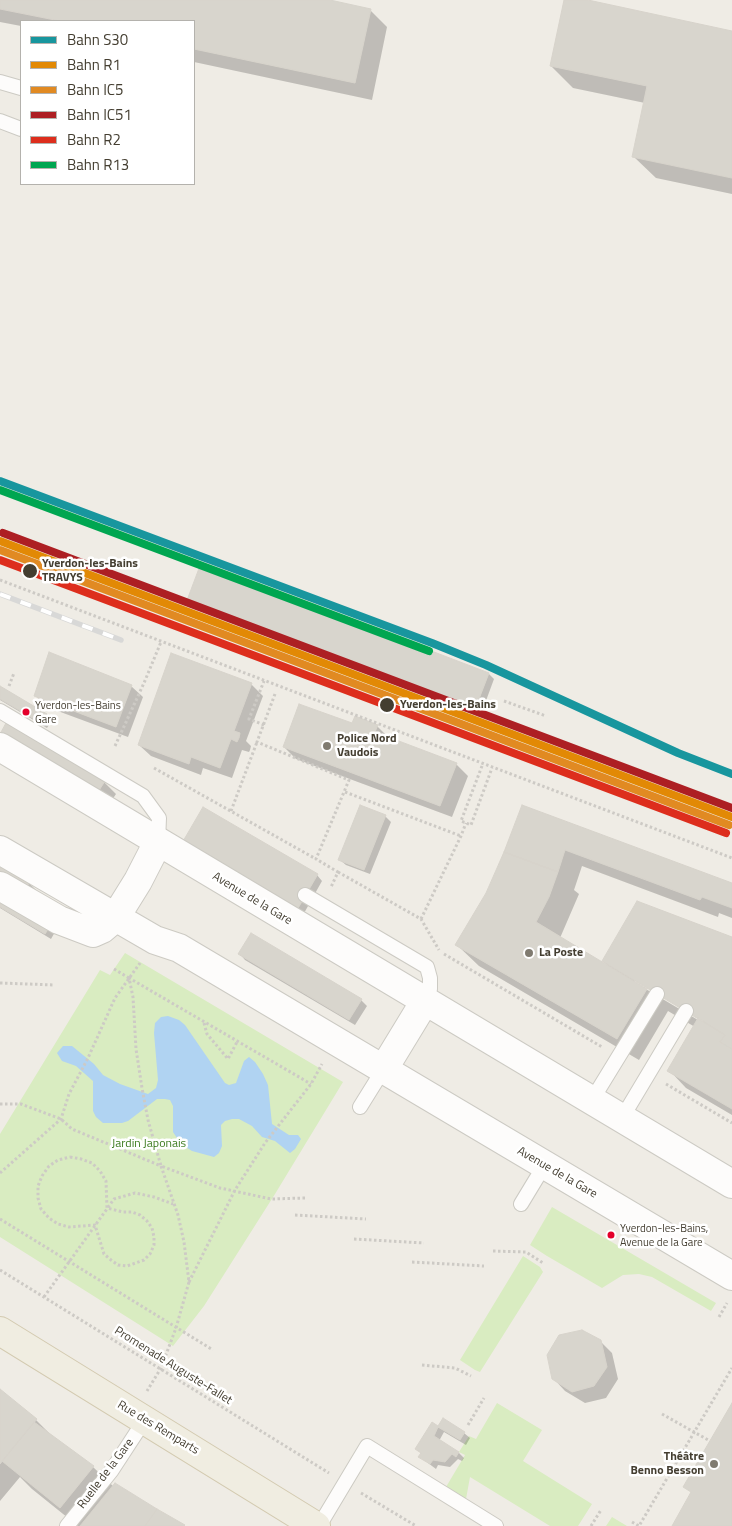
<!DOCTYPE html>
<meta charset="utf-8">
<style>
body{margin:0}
#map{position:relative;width:732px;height:1526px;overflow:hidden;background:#efece5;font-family:"Titillium Web",sans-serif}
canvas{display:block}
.legend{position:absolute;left:20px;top:20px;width:175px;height:165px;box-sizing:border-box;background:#fff;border:1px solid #b4b2ad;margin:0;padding:6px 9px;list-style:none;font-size:15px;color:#443e31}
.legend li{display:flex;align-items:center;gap:10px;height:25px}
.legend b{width:25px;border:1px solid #b4b2ad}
</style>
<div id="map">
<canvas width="732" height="1526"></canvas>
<ul class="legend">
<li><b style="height:6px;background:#18969e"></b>Bahn S30</li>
<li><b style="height:6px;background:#e28905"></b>Bahn R1</li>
<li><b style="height:6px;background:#e18a22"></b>Bahn IC5</li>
<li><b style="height:6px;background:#ad1f23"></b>Bahn IC51</li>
<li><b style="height:6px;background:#dd2e1d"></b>Bahn R2</li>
<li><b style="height:6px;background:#00a651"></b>Bahn R13</li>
</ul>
</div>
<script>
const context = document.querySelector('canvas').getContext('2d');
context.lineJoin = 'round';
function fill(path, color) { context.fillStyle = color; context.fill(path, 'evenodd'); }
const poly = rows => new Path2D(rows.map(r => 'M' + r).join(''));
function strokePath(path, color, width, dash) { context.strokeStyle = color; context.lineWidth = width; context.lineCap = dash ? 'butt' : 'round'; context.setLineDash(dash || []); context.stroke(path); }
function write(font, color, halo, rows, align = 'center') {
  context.font = font + ' "Titillium Web",sans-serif'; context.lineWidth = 5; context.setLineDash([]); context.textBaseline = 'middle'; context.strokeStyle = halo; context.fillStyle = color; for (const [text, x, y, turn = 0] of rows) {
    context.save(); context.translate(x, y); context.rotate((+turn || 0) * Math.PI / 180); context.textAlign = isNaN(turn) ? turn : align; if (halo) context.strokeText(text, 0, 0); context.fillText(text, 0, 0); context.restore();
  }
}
fill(poly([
 [125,953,343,1082,275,1194,204,1306,173,1346,0,1237,0,1134,100,970,110,975],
 [552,1207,716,1303,711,1311,652,1277,639,1274,623,1275,602,1288,547,1256,530,1245],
 [523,1256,540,1267,543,1272,480,1372,475,1370,460,1360],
 [497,1403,542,1430,523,1461,592,1504,578,1526,550,1526,470,1477,466,1499,446,1487,465,1455,459,1452,469,1436,476,1439],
 [612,1517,627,1526,606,1526]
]), '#d9ecc1');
fill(poly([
 [168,1016,179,1020,185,1025,225,1083,229,1085,236,1083,244,1061,249,1057,255,1062,263,1074,268,1085,272,1124,289,1135,298,1135,301,1139,295,1149,290,1153,275,1141,262,1137,252,1126,239,1119,232,1119,225,1121,221,1125,222,1146,219,1153,214,1157,192,1151,181,1144,173,1132,173,1106,170,1100,165,1099,157,1099,128,1121,122,1123,103,1123,96,1117,93,1111,93,1081,76,1066,62,1061,57,1053,63,1046,72,1046,94,1064,103,1075,120,1084,148,1094,156,1088,158,1080,154,1033,155,1023,161,1017]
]), '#b0d3f2');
fill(poly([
 [0,0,330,0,330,1,370,10,387,27,372,100,194,62,194,21,21,21,21,26,0,22],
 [565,0,582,0,732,33,732,194,656,178,634,157,645,103,573,88,551,66],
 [202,565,489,674,494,679,480,717,193,608,187,602],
 [251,684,263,696,246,741,251,746,250,750,249,752,242,750,232,778,203,768,201,775,151,756,139,745],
 [131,686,143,697,128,737,47,707,35,695],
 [0,687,46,715,52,720,47,728,0,700],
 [6,724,104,782,116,794,110,803],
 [377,726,389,738,456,764,468,776,452,817,296,759,284,747],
 [523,806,732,884,732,918,719,913,718,917,582,866,574,890,579,894,560,938,608,966,603,961,732,939,732,1115,686,1088,669,1070,695,1027,668,1011,639,1060,479,966,457,945,487,894],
 [634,979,704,1021,703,1023,634,982],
 [385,816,391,822,370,874,346,865,340,860],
 [189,848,317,875,322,881,303,915],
 [0,882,29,883,40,894],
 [0,896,55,932,51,939,0,908],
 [251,934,361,1000,367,1006,355,1025,245,960,240,954],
 [600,1341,612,1353,618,1379,606,1398,585,1403,565,1391,553,1378],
 [0,1390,36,1420,53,1437,93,1467,114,1487,184,1526,78,1526,32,1489,20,1477,0,1501],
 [443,1420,464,1433,470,1438,466,1445,444,1432,439,1441,459,1453,464,1458,462,1461,458,1459,450,1467,438,1465,436,1469,420,1457,422,1454,417,1449,432,1424,438,1428]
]), '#0003');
const building = poly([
 [0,0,330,0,371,9,355,83,194,49,194,21,60,21,0,9,0,0],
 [564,0,588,0,732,31,732,178,632,157,647,86,550,66,564,0],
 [201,563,489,673,474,712,186,603,201,563],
 [49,652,132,685,116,727,34,696,49,652],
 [171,653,252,683,234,731,240,733,239,738,237,742,231,739,220,768,191,757,189,764,138,745,171,653],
 [0,686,47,714,41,723,0,699,0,686],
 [299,704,352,723,355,716,378,725,375,732,457,763,440,806,283,747,299,704],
 [6,723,105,781,98,792,0,734,6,723],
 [360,805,386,815,364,870,338,860,360,805],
 [522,805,732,883,732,908,702,897,700,900,565,850,558,872,504,852,522,805],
 [203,807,318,874,297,910,182,843,203,807],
 [504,852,558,872,549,897,536,922,647,989,617,1039,455,945,486,893,504,852],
 [0,864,30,882,23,892,0,879,0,864],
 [0,895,51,925,45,934,0,907,0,895],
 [637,901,732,937,732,1049,720,1042,725,1035,602,961,637,901],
 [251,933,362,999,349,1020,238,954,251,933],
 [698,1018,725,1035,720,1042,732,1049,732,1109,667,1071,698,1018],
 [582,1330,601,1340,607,1367,594,1386,572,1392,552,1379,547,1355,559,1335,582,1330],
 [0,1389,37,1419,0,1464,0,1389],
 [732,1403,732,1526,672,1526,691,1492,683,1487,732,1403],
 [443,1418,465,1432,460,1440,438,1427,434,1436,459,1452,456,1457,452,1454,445,1462,433,1460,430,1464,418,1457,421,1453,415,1449,432,1422,438,1426,443,1418],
 [34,1422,94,1466,60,1508,2,1461,34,1422],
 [115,1483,157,1509,145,1526,80,1526,115,1483],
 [157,1509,185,1525,184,1526,145,1526,157,1509]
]);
fill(building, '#d8d5cd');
strokePath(building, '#d7d3cb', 1);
const lane = poly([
 [0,82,21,88],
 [0,121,21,129],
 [0,711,143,796,159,818,158,842],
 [305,895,427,967,430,978,430,989,425,1001],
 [592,1100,657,994],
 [360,1107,383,1070],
 [622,1118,686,1011],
 [521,1204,544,1166],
 [67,1526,112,1470,144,1421],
 [319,1526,367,1446,496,1526]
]);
const street = poly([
 [0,747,732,1184],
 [0,850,155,940,179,948,732,1276],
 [0,886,59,920,93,933,102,929,115,918,138,881,158,842],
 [383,1070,425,1001]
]);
const primary = poly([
 [0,1331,316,1526]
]);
strokePath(lane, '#cccac3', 16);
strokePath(street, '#cccac3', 30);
strokePath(primary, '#d3cab0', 30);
strokePath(poly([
 [0,580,732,858],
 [9,686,14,673],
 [275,694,257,742,349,780,316,859,338,872,331,887],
 [504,701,546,716],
 [264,725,249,719,264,681],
 [115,746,144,683,161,642],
 [482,766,461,821,471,825,492,768],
 [154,768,316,859],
 [345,792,461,836],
 [231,811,257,742],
 [338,872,421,919,439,950],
 [421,919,461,836,466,823],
 [444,954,602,1047],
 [114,969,129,978],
 [0,983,55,985],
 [204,1023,207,1034,228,1059,237,1042],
 [666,1084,732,1123],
 [0,1104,21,1104,61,1119,72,1129,161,1166,178,1215,184,1242,189,1282,176,1328,161,1368,147,1391],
 [70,1157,81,1159,92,1163,100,1171,106,1181,107,1208,123,1212,132,1212,140,1215,147,1221,152,1228,154,1237,154,1245,150,1254,144,1260,127,1266,118,1265,111,1260,104,1254,95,1225,69,1227,58,1224,49,1218,41,1209,38,1198,38,1186,42,1176,49,1166,58,1160,70,1157],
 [0,1173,61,1119,69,1094,88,1058,115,998,140,963],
 [305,1198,271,1199,220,1188,161,1166,148,1120,142,1088,136,1049,133,997,129,978,311,1084],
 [295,1215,366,1219],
 [0,1219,213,1350],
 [354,1239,424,1243],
 [493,1251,526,1252,543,1263],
 [412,1262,484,1266],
 [0,1270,329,1473],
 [189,1282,235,1190,265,1143,311,1084,322,1064],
 [44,1297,114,1199,135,1193,154,1197,173,1204],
 [719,1317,727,1303],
 [422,1365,455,1368,471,1376],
 [662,1414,710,1441],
 [468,1425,484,1398],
 [361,1493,416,1526],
 [632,1522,639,1526,732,1368],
 [591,1526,601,1510]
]), '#cdcac5', 3, [2.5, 2.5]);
strokePath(lane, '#fdfcfb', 14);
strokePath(street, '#fdfcfb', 28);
strokePath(primary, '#f0ede1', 28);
const rail = poly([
 [0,594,121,640]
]);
strokePath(rail, '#d8d8d7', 5.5);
strokePath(rail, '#fff', 4, [11]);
strokePath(poly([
 [0,481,432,643,486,665,678,753,732,774]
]), '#18969e', 8);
strokePath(poly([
 [0,541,732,817]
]), '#e28905', 8);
strokePath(poly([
 [0,550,729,825]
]), '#e18a22', 8);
strokePath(poly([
 [3,533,732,808]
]), '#ad1f23', 8);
strokePath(poly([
 [0,560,726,833]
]), '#dd2e1d', 8);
strokePath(poly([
 [0,490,429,651]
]), '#00a651', 8);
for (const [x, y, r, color] of [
 [30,571,8,"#443e31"],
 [387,705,8,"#443e31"],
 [26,712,4.5,"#e4002b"],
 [327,746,5,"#807b70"],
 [529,953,5,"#807b70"],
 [611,1235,4.5,"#e4002b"],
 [714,1464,5,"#807b70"]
]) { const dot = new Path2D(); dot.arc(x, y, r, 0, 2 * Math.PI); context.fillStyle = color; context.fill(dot); strokePath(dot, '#fff', 2); }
write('11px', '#443e31', '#fff', [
 ["Yverdon-les-Bains",35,706],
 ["Gare",35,720],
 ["Yverdon-les-Bains,",620,1229],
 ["Avenue de la Gare",620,1243]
], 'left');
write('bold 12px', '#443e31', '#fff', [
 ["Yverdon-les-Bains",42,564],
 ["TRAVYS",42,578],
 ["Yverdon-les-Bains",400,705]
], 'left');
write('bold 12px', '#443e31', '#fff', [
 ["Police Nord",337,739],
 ["Vaudois",337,753],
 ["La Poste",539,953],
 ["Théâtre",704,1457,"right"],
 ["Benno Besson",704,1471,"right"]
], 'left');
write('12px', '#443e31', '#fff', [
 ["Avenue de la Gare",252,899,31],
 ["Avenue de la Gare",557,1173,30],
 ["Promenade Auguste-Fallet",173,1366,32],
 ["Rue des Remparts",158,1428,31],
 ["Ruelle de la Gare",106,1474,-53]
]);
write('12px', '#3c7b1f', '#fff', [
 ["Jardin Japonais",149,1144]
]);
</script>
